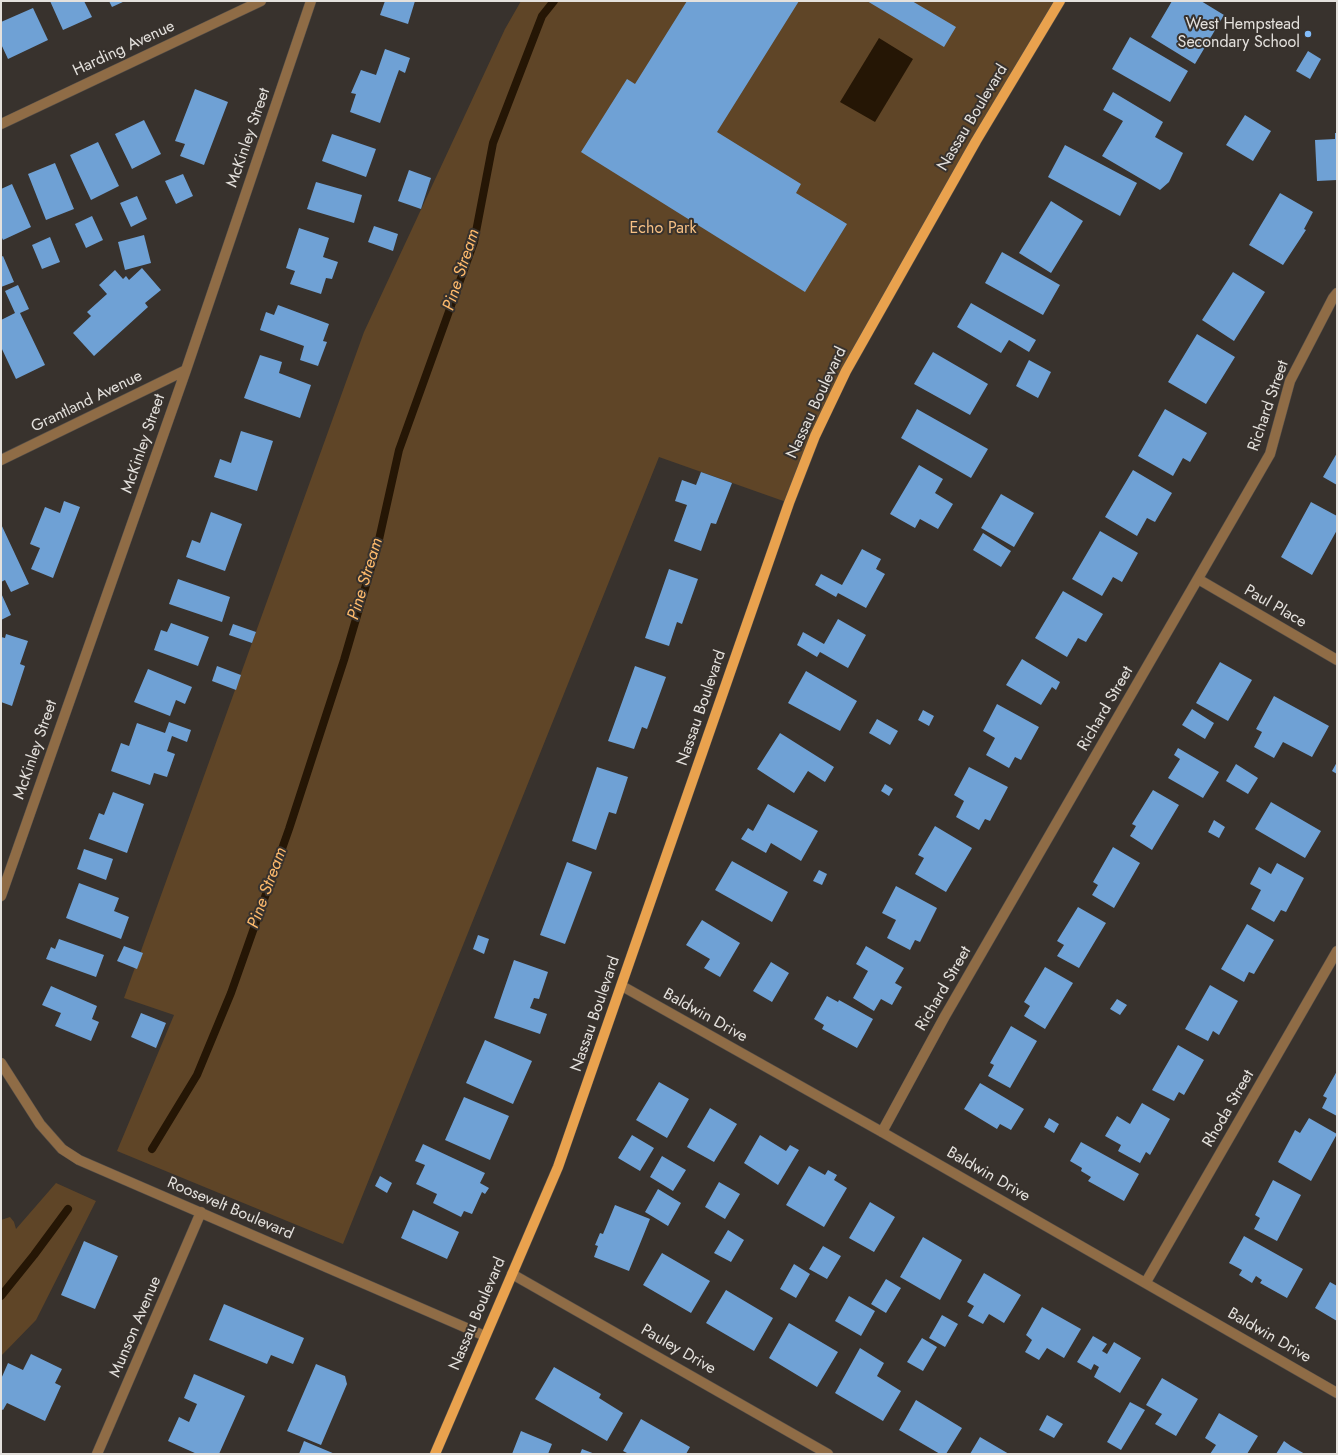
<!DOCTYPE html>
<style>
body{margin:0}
#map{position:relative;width:1338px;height:1455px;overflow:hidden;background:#38322d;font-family:Jost,sans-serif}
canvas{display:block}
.frame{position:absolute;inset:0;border:2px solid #e4e1dd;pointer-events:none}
</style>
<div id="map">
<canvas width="1338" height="1455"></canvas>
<div class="frame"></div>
</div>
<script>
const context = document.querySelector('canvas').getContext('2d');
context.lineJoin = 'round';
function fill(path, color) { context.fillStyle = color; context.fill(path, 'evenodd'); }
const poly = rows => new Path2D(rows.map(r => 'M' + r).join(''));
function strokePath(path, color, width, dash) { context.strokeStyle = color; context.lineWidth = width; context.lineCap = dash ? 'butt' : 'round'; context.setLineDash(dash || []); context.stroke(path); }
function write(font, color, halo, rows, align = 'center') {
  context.font = font + ' Jost,sans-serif'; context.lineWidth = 4; context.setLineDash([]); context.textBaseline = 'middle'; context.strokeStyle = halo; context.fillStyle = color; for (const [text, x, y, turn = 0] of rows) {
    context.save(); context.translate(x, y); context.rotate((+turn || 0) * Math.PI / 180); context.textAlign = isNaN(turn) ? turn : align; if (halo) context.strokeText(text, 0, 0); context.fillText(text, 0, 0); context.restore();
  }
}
fill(poly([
 [521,1,1060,1,846,371,789,503,659,457,343,1244,117,1151,174,1015,124,998,364,332,505,29],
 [56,1183,96,1201,36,1320,1,1356,1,1220,10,1217,14,1222,16,1229]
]), '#5f4527');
fill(poly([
 [879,38,913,59,875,122,840,102]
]), '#251605');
strokePath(poly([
 [152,1149,197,1075,231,993,289,829,344,660,378,544,399,450,474,242,493,143,542,16,554,1],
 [1,1296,34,1255,68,1209]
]), '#251605', 8);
fill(poly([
 [50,1,84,1,92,17,63,30],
 [109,1,125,1,112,7],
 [385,1,415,1,408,24,380,15],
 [687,1,799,1,717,132,801,184,796,193,847,224,805,292,581,152,627,79,635,84],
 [867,1,912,1,956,27,944,47],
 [1172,1,1201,1,1224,15,1195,64,1151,37],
 [33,8,48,40,8,59,1,44,1,22],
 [1130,37,1188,71,1170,102,1112,69],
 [385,49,410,58,405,73,399,70,380,123,350,112,356,94,351,93,361,70,376,75],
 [1308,51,1321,59,1310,79,1296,71],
 [195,89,228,102,204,165,180,156,185,144,175,141],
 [1113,92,1163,122,1155,137,1183,153,1169,182,1160,190,1102,156,1123,121,1103,110],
 [1245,115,1271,131,1253,161,1226,145],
 [144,120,161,154,132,169,115,134],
 [1335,133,1337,133,1337,180,1317,181,1315,140,1335,139],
 [332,134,376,149,366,177,322,161],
 [98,142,119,186,91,200,70,155],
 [1065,145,1137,183,1120,216,1048,177],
 [55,163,74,209,46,220,28,174],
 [409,170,431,178,421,209,398,201],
 [183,174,193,196,176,204,165,181],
 [316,182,362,195,354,223,307,209],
 [12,184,31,227,3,240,1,236,1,189],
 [1280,193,1313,212,1304,229,1306,230,1283,265,1249,245],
 [137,196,147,219,131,227,120,203],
 [1051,201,1083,221,1051,273,1019,253],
 [92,216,103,240,86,248,75,224],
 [374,226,398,234,393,251,368,242],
 [299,228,329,238,323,257,338,262,332,279,326,278,321,294,290,284,295,271,286,268],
 [144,235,151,263,125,270,118,242],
 [50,237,60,262,42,269,32,245],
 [1002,252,1060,285,1043,315,985,283],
 [3,256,14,282,1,287,1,257],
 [142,268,161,290,145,303,148,307,94,356,73,333,91,316,87,312,107,294,99,285,115,270,123,279,126,276,129,280],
 [1233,272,1265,292,1234,341,1202,320],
 [18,285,29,309,20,313,45,365,16,379,1,347,1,320,15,313,5,291],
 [971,303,1036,340,1029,352,1009,340,1001,353,957,327],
 [278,305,329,324,323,341,327,342,318,366,300,360,304,346,260,330,266,312,274,315],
 [1197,334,1235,357,1206,404,1168,382],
 [933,352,988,384,970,415,914,384],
 [260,355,282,362,279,373,311,385,300,418,244,398],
 [1029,360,1051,372,1038,398,1016,386],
 [917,409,988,449,971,478,901,438],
 [1165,409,1207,433,1190,462,1183,458,1173,476,1138,456],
 [241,431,273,441,257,491,214,477,220,459,231,463],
 [1337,453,1337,485,1323,477],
 [919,465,943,479,935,493,953,504,938,529,920,519,915,528,890,514],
 [1133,470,1172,493,1155,522,1147,518,1137,536,1105,517],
 [701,472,732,483,716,524,711,523,701,551,674,541,687,505,675,501,682,480,696,485],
 [1001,494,1034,513,1014,547,981,528],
 [64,501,80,507,53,578,31,569,40,548,30,544,45,507,60,513],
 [1311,502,1337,516,1337,530,1312,575,1281,557],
 [211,512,242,524,225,571,186,557,192,540,200,543],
 [1,524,29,584,11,592,5,580,1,582],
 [1100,531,1138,553,1122,582,1113,577,1102,596,1072,579],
 [983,533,1011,551,1001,567,973,550],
 [862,549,881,559,876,569,885,574,866,608,838,593,836,597,815,585,821,574,842,585],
 [669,569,698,579,682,624,677,622,669,646,645,638],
 [178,579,230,597,222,622,169,604],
 [1063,591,1103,614,1086,642,1078,638,1067,657,1035,638],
 [1,593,11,615,1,620],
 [838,619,866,635,848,668,820,652,817,657,797,645,803,632,824,644],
 [171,623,209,637,198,666,154,650,161,630,167,632],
 [233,624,256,632,252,643,229,635],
 [6,634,28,641,20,664,25,666,12,706,1,702,1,637,5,638],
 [1022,659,1060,682,1056,690,1052,687,1041,705,1006,685],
 [1220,662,1252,680,1228,721,1196,703],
 [217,666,241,675,236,690,212,681],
 [635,666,666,677,647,729,642,727,634,749,608,741],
 [148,669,192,687,185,704,176,700,170,716,134,702],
 [806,671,857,701,840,731,788,703],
 [1274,696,1329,726,1312,757,1283,742,1274,758,1254,747,1262,732,1256,729],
 [997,704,1039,727,1021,760,1015,757,1009,768,986,755,995,738,983,731],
 [1192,709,1214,723,1205,739,1182,725],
 [923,710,934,716,929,726,918,720],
 [877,719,898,731,890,745,869,733],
 [169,722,191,730,187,742,172,736,167,751,175,754,167,777,154,773,150,785,111,771,121,743,129,746,137,723,165,733],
 [780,733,834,767,825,782,808,771,794,793,757,769],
 [1178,748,1219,772,1203,798,1168,778,1180,759,1174,755],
 [1337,762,1337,774,1332,771],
 [1236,764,1258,778,1248,794,1226,781],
 [597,767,628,777,616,814,609,812,596,850,572,841],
 [969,767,1008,787,990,821,985,819,979,830,956,817,964,801,954,795],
 [885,784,893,789,889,796,881,791],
 [1153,790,1179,805,1152,850,1130,836,1136,826,1132,824],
 [113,792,144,804,127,853,89,839,99,813,104,815],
 [1271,802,1321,831,1305,858,1255,829],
 [768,804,818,831,801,861,771,843,766,853,741,839,748,828,753,831],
 [1214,820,1225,827,1219,838,1208,832],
 [935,826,972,848,946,892,915,874,924,858,918,855],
 [1113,847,1140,863,1114,908,1092,895,1098,885,1093,882],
 [84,849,113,859,106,880,77,869],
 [732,861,788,892,772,922,715,890],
 [567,862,592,872,565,944,540,935],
 [1277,863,1304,878,1286,912,1281,910,1274,922,1251,909,1261,890,1250,884,1259,867,1271,874],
 [819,870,827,874,822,885,813,881],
 [79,883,119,898,114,911,129,917,121,939,66,918],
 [896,886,937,908,920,942,915,940,910,950,887,938,896,920,882,913],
 [1078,907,1106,923,1079,968,1057,956,1064,945,1057,941],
 [702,920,740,943,720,977,704,968,710,959,686,945],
 [1247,924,1274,940,1254,974,1249,972,1244,982,1221,969],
 [478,935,489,939,484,954,473,949],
 [59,939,104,955,96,977,46,959,51,947,55,949],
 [124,946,143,953,137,969,117,961],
 [866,946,904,968,895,983,902,987,892,1005,881,999,874,1011,853,998,868,971,856,964],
 [514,960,548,972,539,999,534,998,530,1008,547,1014,540,1034,494,1018],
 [771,962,789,973,772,1002,753,991],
 [1045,967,1073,983,1045,1029,1024,1016,1030,1006,1024,1002],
 [1210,985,1238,1001,1219,1035,1213,1031,1208,1041,1185,1029],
 [51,986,97,1006,92,1019,99,1022,91,1041,55,1026,61,1013,42,1005],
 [827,996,838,1002,839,1000,873,1019,857,1048,822,1029,824,1025,814,1019],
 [1117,999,1127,1005,1120,1015,1110,1009],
 [141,1013,166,1023,156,1048,131,1037],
 [1011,1026,1037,1041,1010,1088,988,1076,994,1065,990,1063],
 [485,1040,532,1061,513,1104,466,1083],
 [1178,1045,1204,1060,1184,1095,1179,1092,1174,1101,1152,1090],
 [1337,1071,1337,1116,1322,1108,1327,1098,1323,1096],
 [659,1082,689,1099,667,1138,636,1120],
 [980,1083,1024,1109,1011,1130,1000,1124,997,1129,964,1109],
 [464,1097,509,1116,490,1160,445,1140],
 [1142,1103,1170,1119,1150,1155,1146,1152,1140,1163,1118,1151,1121,1145,1105,1136,1117,1116,1130,1124],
 [710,1108,737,1124,714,1162,687,1147],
 [1049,1118,1059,1124,1054,1133,1044,1127],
 [1309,1118,1337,1134,1311,1181,1278,1162,1295,1130,1300,1133],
 [632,1135,654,1148,640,1171,618,1158],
 [760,1135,786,1151,790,1145,799,1150,778,1185,744,1163],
 [1081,1142,1139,1174,1124,1201,1088,1181,1091,1177,1081,1171,1082,1168,1070,1161],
 [423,1144,485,1173,480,1183,489,1188,485,1194,482,1192,472,1214,464,1211,461,1217,433,1203,437,1194,416,1184,425,1165,415,1161],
 [662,1156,686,1170,673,1191,650,1177],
 [809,1166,825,1175,828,1170,837,1175,834,1180,847,1188,824,1227,786,1205],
 [380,1176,392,1183,387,1193,375,1186],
 [1273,1180,1301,1195,1277,1241,1254,1229,1260,1218,1255,1215],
 [719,1182,740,1194,725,1219,705,1207],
 [658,1189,681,1203,668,1226,645,1212],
 [870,1202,895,1217,874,1252,849,1238],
 [615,1205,650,1219,629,1271,594,1257,598,1246,595,1245,600,1233,603,1234],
 [413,1210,459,1232,447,1259,401,1238],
 [728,1230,744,1240,731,1262,714,1253],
 [1244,1236,1303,1269,1287,1298,1260,1283,1262,1280,1256,1276,1252,1283,1239,1275,1242,1270,1229,1263],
 [923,1237,962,1260,940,1300,900,1277],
 [84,1241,118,1256,95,1309,61,1295],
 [823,1246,841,1256,827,1279,809,1269],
 [662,1253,710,1281,691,1313,643,1285],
 [794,1264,810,1274,796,1298,780,1289],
 [984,1273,1021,1295,1004,1323,989,1314,983,1324,968,1316,974,1306,967,1302],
 [886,1279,901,1288,886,1313,871,1304],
 [1330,1282,1337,1286,1337,1321,1315,1308],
 [726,1290,773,1318,754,1351,706,1323],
 [849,1296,875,1311,861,1336,835,1321],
 [224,1304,304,1338,293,1364,271,1355,267,1364,209,1340],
 [1042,1307,1081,1329,1064,1358,1047,1348,1039,1360,1025,1352,1032,1340,1026,1335],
 [942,1315,958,1324,945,1347,929,1338],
 [789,1323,838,1352,817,1387,769,1358],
 [1093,1336,1107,1344,1102,1351,1107,1354,1114,1342,1141,1358,1120,1393,1094,1377,1099,1367,1094,1364,1091,1370,1077,1362],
 [922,1338,937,1347,923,1371,907,1362],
 [860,1348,884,1363,877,1376,901,1391,883,1421,835,1393],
 [31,1354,62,1369,55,1383,61,1386,45,1421,7,1403,3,1410,1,1409,1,1379,8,1363,23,1370],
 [316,1364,345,1376,347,1384,321,1445,287,1431],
 [554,1367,601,1394,599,1398,623,1413,607,1441,535,1399],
 [194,1374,245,1396,219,1454,197,1454,168,1441,179,1417,189,1422,197,1404,184,1398],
 [1162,1378,1198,1399,1176,1436,1155,1424,1162,1414,1146,1405],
 [916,1400,962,1428,946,1454,940,1454,899,1430],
 [1130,1402,1145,1410,1121,1450,1107,1442],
 [1219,1413,1258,1436,1247,1454,1210,1454,1216,1445,1205,1438],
 [1047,1415,1063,1424,1054,1438,1039,1430],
 [641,1419,690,1447,686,1454,629,1454,623,1451],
 [521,1431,552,1444,548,1454,512,1454],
 [980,1437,1009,1454,970,1454],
 [304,1441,335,1454,299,1454],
 [1284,1441,1291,1446,1305,1454,1276,1454],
 [582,1449,595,1454,580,1454]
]), '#6fa1d5');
const minor = poly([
 [1,124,261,1],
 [1,460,186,370],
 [1198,579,1337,660],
 [1,896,186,370,311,1],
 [622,986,882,1132,1337,1393],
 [1,1063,40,1124,62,1149,79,1160,485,1336],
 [882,1132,945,1016,1270,454,1290,381,1333,298,1337,293],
 [512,1274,828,1454],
 [1146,1282,1337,951],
 [97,1454,201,1212]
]);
const major = poly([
 [435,1454,558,1167,789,503,815,436,846,371,976,141,1060,1]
]);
strokePath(minor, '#544e49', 11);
strokePath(major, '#544e49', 11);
strokePath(minor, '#8f6c46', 10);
strokePath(major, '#e9a24e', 10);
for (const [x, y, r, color] of [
 [1308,34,4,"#82bcfa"]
]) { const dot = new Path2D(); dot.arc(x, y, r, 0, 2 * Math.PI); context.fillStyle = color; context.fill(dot); strokePath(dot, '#38322d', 1.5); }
write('16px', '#e4e1dd', '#38322d', [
 ["West Hempstead",1300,25],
 ["Secondary School",1300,43]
], 'right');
write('16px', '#e4e1dd', '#38322d', [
 ["Harding Avenue",124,49,-25],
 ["Nassau Boulevard",973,118,-59],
 ["McKinley Street",249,138,-71],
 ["Grantland Avenue",87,402,-26],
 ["Nassau Boulevard",817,403,-65],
 ["Richard Street",1269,406,-71],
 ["McKinley Street",144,444,-71],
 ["Paul Place",1275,607,30],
 ["Nassau Boulevard",702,708,-71],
 ["Richard Street",1106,709,-60],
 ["McKinley Street",36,750,-71],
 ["Richard Street",944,989,-60],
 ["Nassau Boulevard",596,1014,-71],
 ["Baldwin Drive",705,1016,29],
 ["Rhoda Street",1229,1109,-60],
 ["Baldwin Drive",988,1175,30],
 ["Roosevelt Boulevard",230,1209,23],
 ["Nassau Boulevard",478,1314,-67],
 ["Munson Avenue",136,1327,-67],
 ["Baldwin Drive",1269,1336,30],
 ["Pauley Drive",678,1350,30]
]);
write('16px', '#f7c084', '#38322d', [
 ["Echo Park",663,229]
]);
write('italic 17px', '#feba6c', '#38322d', [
 ["Pine Stream",462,270,-72],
 ["Pine Stream",366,579,-73],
 ["Pine Stream",268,888,-70]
]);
</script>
